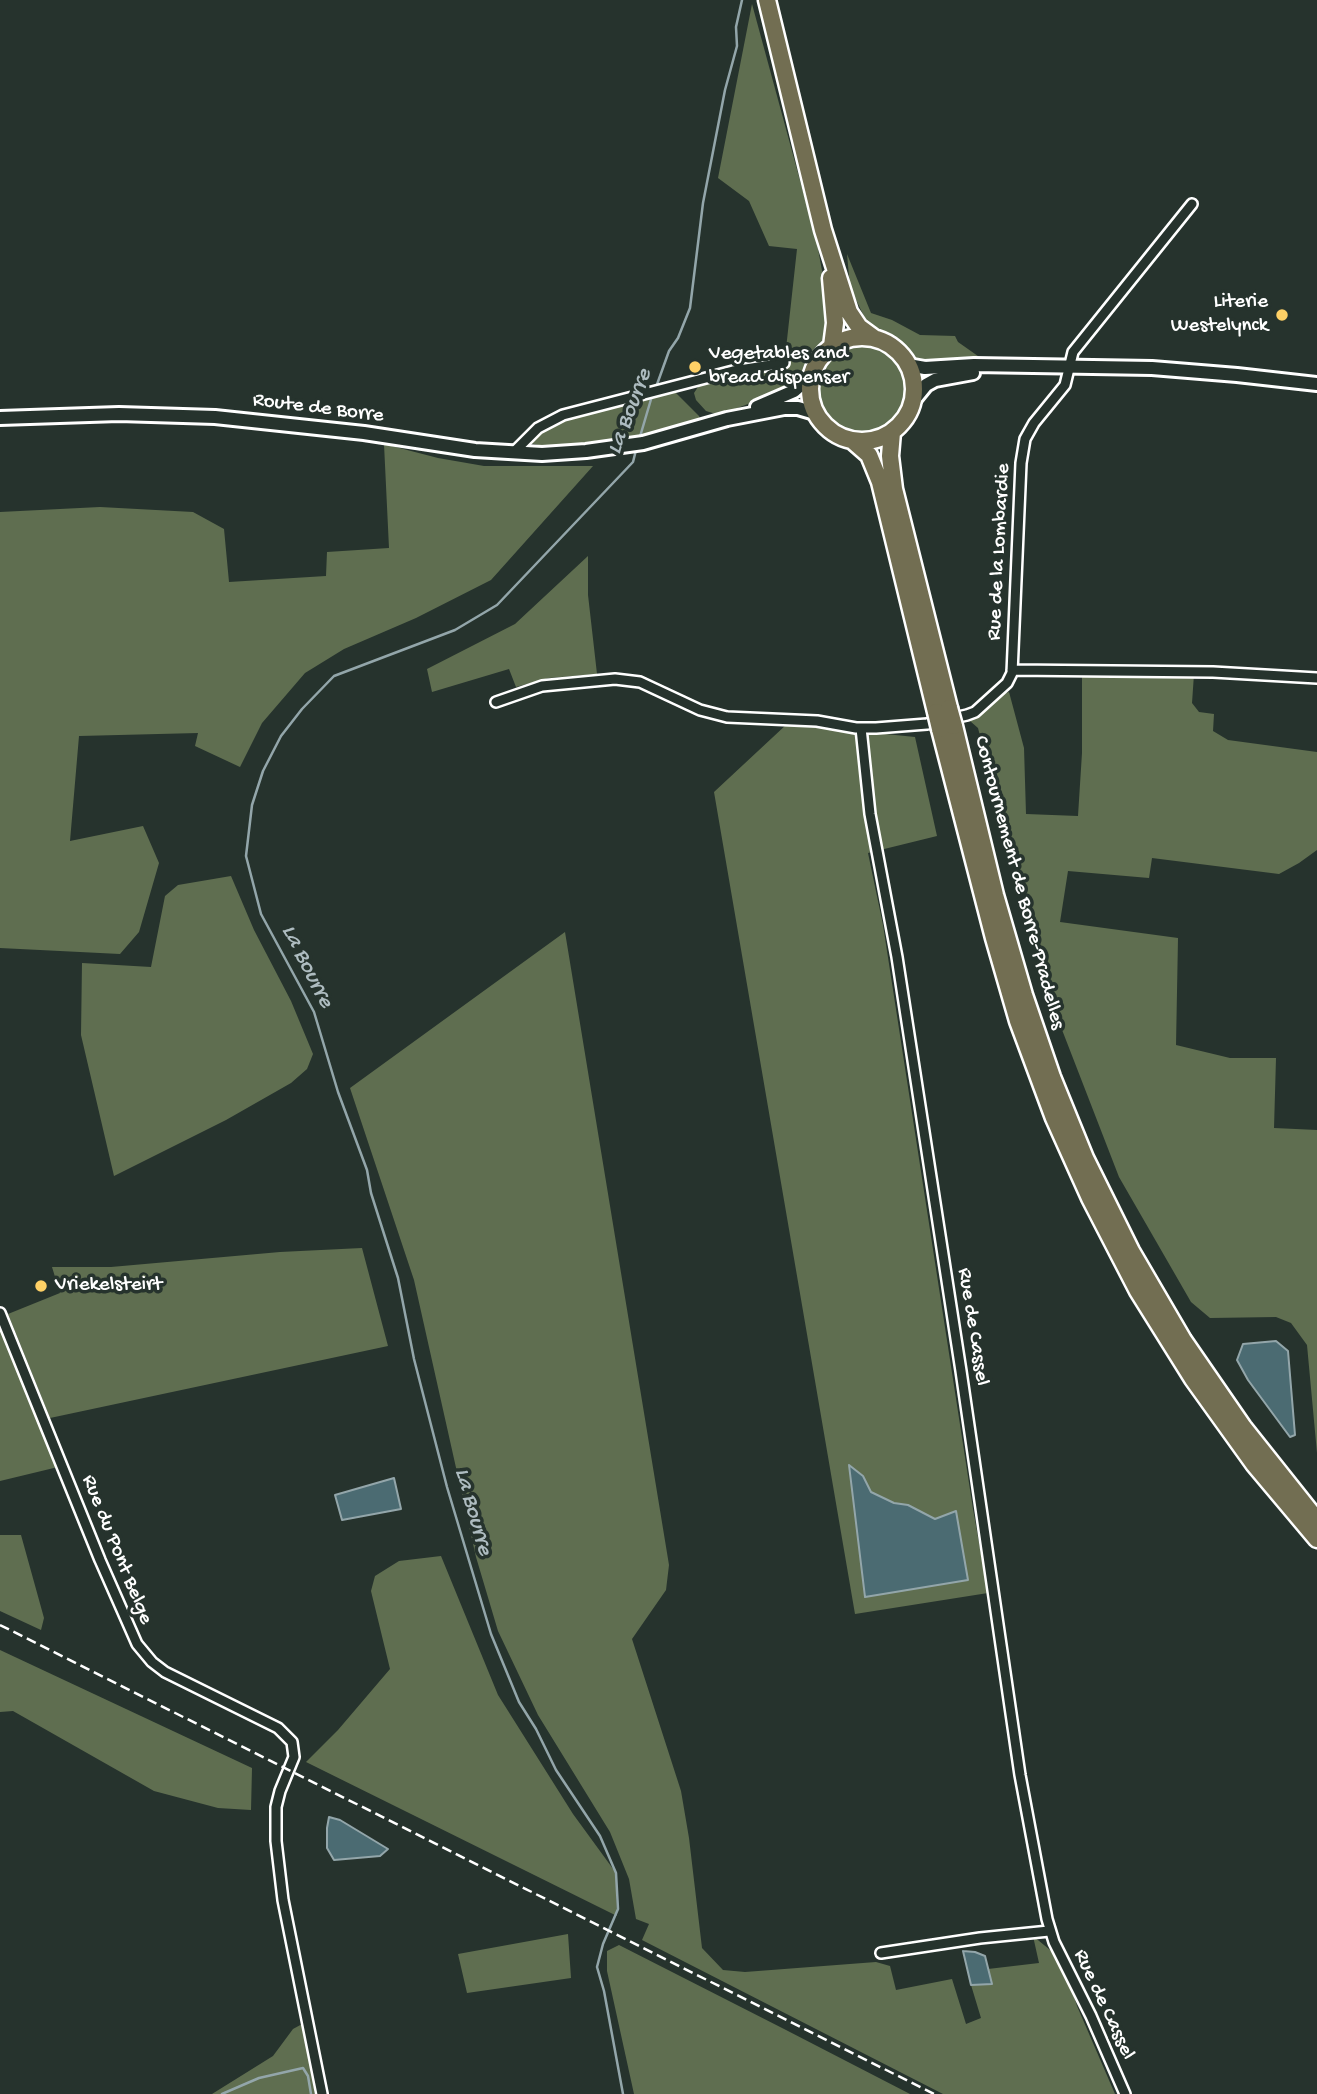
<!DOCTYPE html>
<style>
body{margin:0}
canvas{display:block;background:#26332d}
</style>
<canvas width="1317" height="2094"></canvas>
<script>
const context = document.querySelector('canvas').getContext('2d');
context.lineJoin = 'round';
function fill(path, color) { context.fillStyle = color; context.fill(path, 'evenodd'); }
const poly = rows => new Path2D(rows.map(r => 'M' + r).join(''));
function strokePath(path, color, width, dash) { context.strokeStyle = color; context.lineWidth = width; context.lineCap = dash ? 'butt' : 'round'; context.setLineDash(dash || []); context.stroke(path); }
function write(font, color, halo, rows, align = 'center') {
  context.font = font + ' "Gochi Hand",sans-serif'; context.lineWidth = 7; context.setLineDash([]); context.textBaseline = 'middle'; context.strokeStyle = halo; context.fillStyle = color; for (const [text, x, y, turn = 0] of rows) {
    context.save(); context.translate(x, y); context.rotate((+turn || 0) * Math.PI / 180); context.textAlign = isNaN(turn) ? turn : align; if (halo) context.strokeText(text, 0, 0); context.fillText(text, 0, 0); context.restore();
  }
}
fill(poly([
 [752,4,817,243,826,293,828,338,811,363,803,380,748,404,719,415,706,411,696,400,694,393,700,384,784,367,797,249,769,246,749,201,718,178],
 [847,254,871,313,892,320,920,335,955,336,958,342,985,361,935,362,916,360,898,339,869,327,850,287],
 '818 388a44 44 0 1 1 88 0a44 44 0 1 1-88 0Z',
 [673,390,699,416,701,421,623,443,543,446,530,443,552,424,563,419],
 [384,444,438,458,484,466,593,466,491,580,416,618,344,649,305,673,262,723,240,767,195,746,198,733,79,736,70,841,143,826,159,863,139,932,120,954,0,948,0,512,100,507,193,512,224,529,229,582,326,576,327,552,389,548],
 [588,556,588,595,597,674,549,678,516,687,509,669,432,692,427,669,515,624],
 [1082,672,1194,674,1192,703,1199,712,1214,714,1213,731,1228,740,1317,752,1317,850,1299,863,1279,874,1152,858,1149,878,1068,871,1060,922,1178,938,1176,1045,1230,1058,1276,1058,1274,1128,1317,1130,1317,1453,1307,1345,1291,1323,1276,1317,1210,1318,1191,1302,1119,1177,1059,1022,1038,936,1005,832,978,728,970,721,990,707,1003,694,1009,692,1024,748,1026,814,1078,816,1082,753],
 [787,724,915,737,937,836,868,853,883,925,973,1509,988,1593,855,1614,714,792],
 [231,876,254,930,291,1001,313,1054,307,1069,291,1083,226,1120,114,1176,81,1035,82,963,151,967,165,896,178,885],
 [565,932,669,1565,666,1590,632,1639,681,1791,689,1838,702,1948,723,1970,745,1972,876,1962,890,1966,896,1990,952,1979,966,2024,981,2018,971,1985,992,1984,988,1969,1039,1963,1033,1936,1055,1954,1069,1980,1077,2006,1115,2094,943,2094,642,1940,649,1924,636,1919,629,1879,610,1832,538,1715,498,1631,476,1557,414,1280,350,1088],
 [362,1248,388,1346,50,1418,8,1314,60,1293,52,1267,111,1267,280,1252],
 [0,1324,58,1467,0,1481],
 [0,1535,21,1535,44,1618,41,1630,0,1611],
 [441,1556,498,1695,573,1814,616,1873,617,1916,306,1762,338,1730,390,1669,371,1591,375,1576,399,1561],
 [0,1650,252,1768,251,1810,218,1808,154,1791,13,1711,0,1712],
 [568,1934,571,1978,467,1993,458,1954],
 [619,1945,786,2030,910,2094,634,2094,607,1971,607,1951],
 [304,2023,315,2094,212,2094,273,2056,293,2029]
]), '#5f6e50');
const water = poly([
 [1276,1341,1288,1351,1295,1435,1290,1437,1248,1380,1237,1360,1243,1344,1276,1341],
 [849,1465,863,1476,871,1492,894,1503,908,1505,935,1519,956,1511,968,1580,865,1597,849,1465],
 [394,1478,401,1509,342,1520,335,1495,394,1478],
 [329,1817,340,1820,388,1849,380,1856,334,1860,327,1848,327,1828,329,1817],
 [963,1951,975,1952,985,1956,992,1984,971,1985,963,1951]
]);
fill(water, '#4b6b72');
strokePath(water, '#93a6aa', 2);
strokePath(poly([
 [655,390,669,351,678,338,690,308,703,203,725,90,737,46,736,27,742,0],
 [639,440,652,396],
 [222,2094,259,2078,303,2068,308,2076,311,2094],
 [623,2094,604,1991,597,1967,603,1944,618,1909,616,1873,600,1836,556,1770,536,1729,519,1702,491,1634,447,1487,414,1359,398,1278,371,1193,367,1170,338,1092,314,1012,261,914,246,856,252,805,263,771,281,736,302,709,334,676,455,630,497,605,633,462,636,450]
]), '#93a6aa', 2.5);
const street = poly([
 [513,453,538,428,563,415,733,371,784,363],
 [1012,670,1213,672,1317,678],
 [496,702,542,686,615,679,640,682,700,710,727,717,817,721,856,728,876,728,927,724,967,715,975,712,1007,683,1012,673,1021,463,1025,439,1034,423,1065,385,1073,352,1192,204],
 [861,728,870,814,897,957,961,1371,1020,1775,1047,1919,1054,1942,1091,2016,1125,2094],
 [0,1313,100,1560,137,1644,152,1662,165,1672,278,1728,292,1742,294,1757,280,1791,276,1807,276,1841,283,1900,322,2094],
 [881,1953,980,1938,1049,1931]
]);
const secondary = poly([
 [908,365,925,368,974,365,1152,368,1237,375,1317,384],
 [913,401,926,385,935,380,973,373],
 [757,407,794,391,811,376],
 [0,418,119,414,215,417,364,433,475,450,542,454,586,451,643,443,727,419,784,408,798,408,815,413]
]);
const highway = poly([
 [767,0,823,230,849,312,859,327,874,338],
 [831,278,835,323,832,346],
 '810 389a52 52 0 1 1 104 0a52 52 0 1 1-104 0Z',
 [892,432,890,456,894,489,949,708],
 [853,441,869,455,880,482,936,712],
 [954,726,995,895,1024,995,1052,1077,1085,1158,1131,1251,1183,1340,1243,1427,1317,1520],
 [940,729,994,938,1018,1021,1054,1118,1090,1198,1138,1291,1193,1379,1254,1464,1317,1539]
]);
strokePath(street, '#fff', 14);
strokePath(secondary, '#fff', 18);
strokePath(highway, '#fff', 21);
strokePath(street, '#26332d', 9);
strokePath(secondary, '#26332d', 12);
strokePath(highway, '#726e52', 16);
strokePath(poly([
 [0,1625,934,2094]
]), '#fff', 2.5, [10, 5]);
const highwayBridge = poly([
 [949,708,954,726],
 [936,712,940,729]
]);
strokePath(highwayBridge, '#fff', 21, []);
strokePath(highwayBridge, '#726e52', 16);
for (const [x, y, r, color] of [
 [1282,315,7,"#ffd166"],
 [695,367,7,"#ffd166"],
 [41,1286,7,"#ffd166"]
]) { const dot = new Path2D(); dot.arc(x, y, r, 0, 2 * Math.PI); context.fillStyle = color; context.fill(dot); strokePath(dot, '#26332d', 2.5); }
write('21px', '#fff', '#26332d', [
 ["Literie",1268,303,"right"],
 ["Westelynck",1268,327,"right"],
 ["Vegetables and",709,355],
 ["bread dispenser",709,379],
 ["Vriekelsteirt",55,1286]
], 'left');
write('21px', '#fff', '#26332d', [
 ["Route de Borre",318,409,7],
 ["Rue de la Lombardie",1000,552,-87],
 ["Contournement de Borre-Pradelles",1018,883,75],
 ["Rue de Cassel",972,1327,81],
 ["Rue du Pont Belge",116,1550,68],
 ["Rue de Cassel",1103,2005,65]
]);
write('italic 23px', '#aebcc0', '#26332d', [
 ["La Bourre",631,412,-69],
 ["La Bourre",306,967,63],
 ["La Bourre",472,1512,74]
]);
</script>
